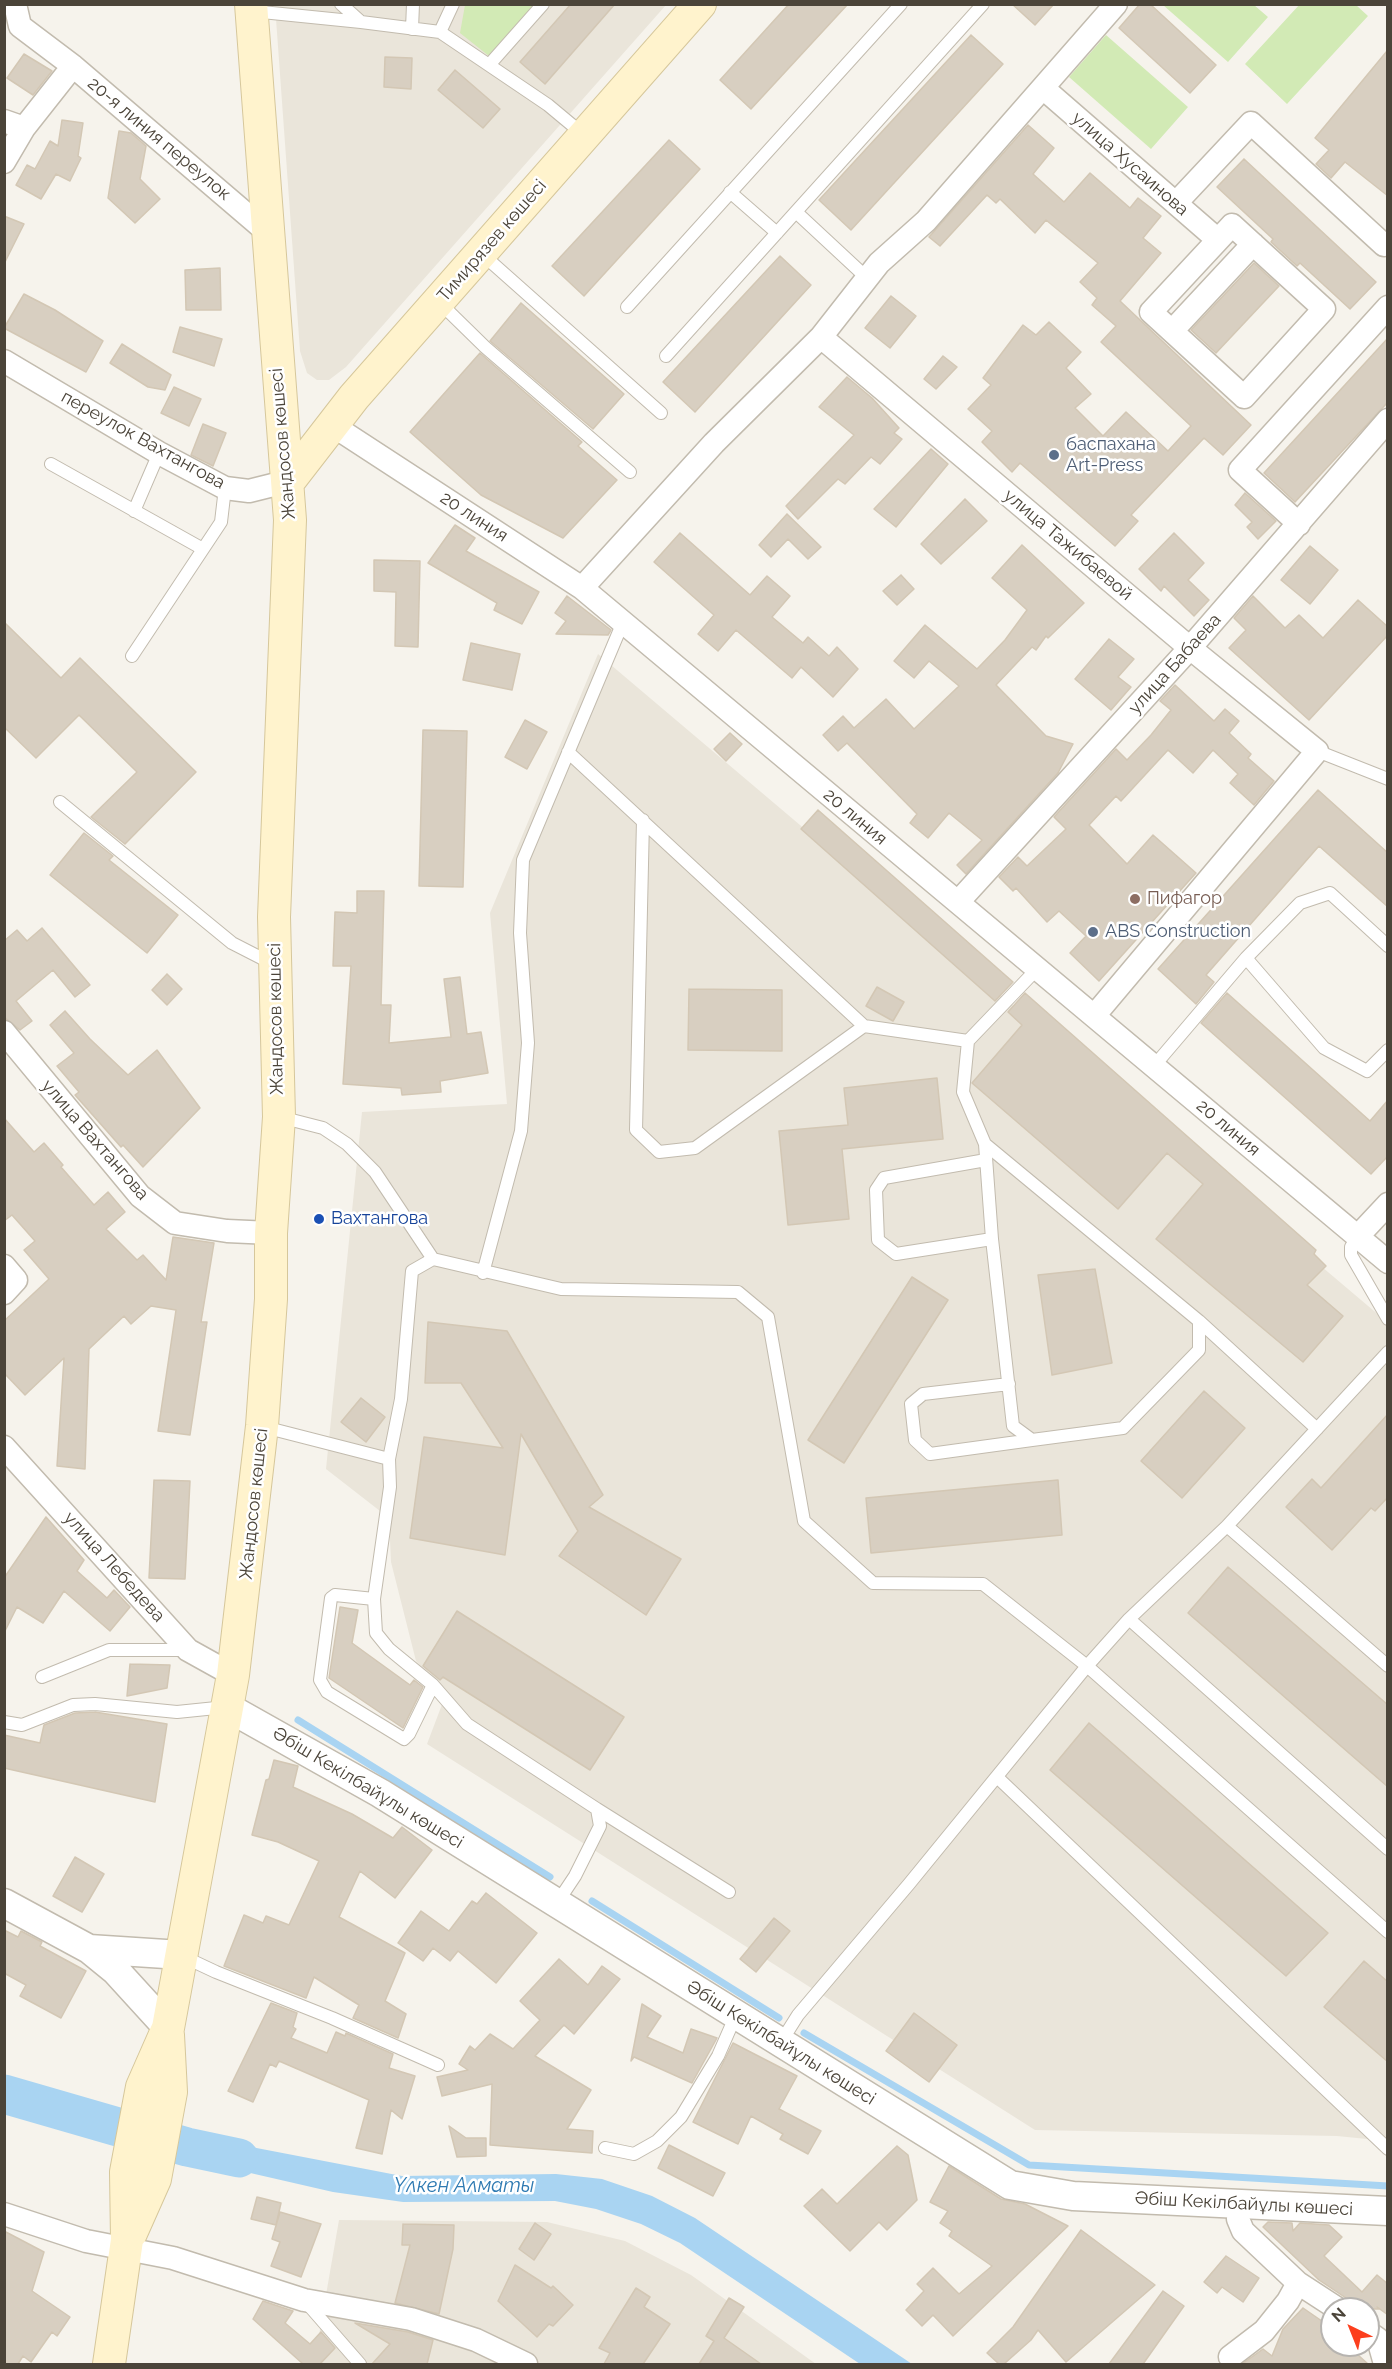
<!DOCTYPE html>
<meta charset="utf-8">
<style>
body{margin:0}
#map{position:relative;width:1392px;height:2369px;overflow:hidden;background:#f6f3ec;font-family:Raleway,sans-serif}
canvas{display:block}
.frame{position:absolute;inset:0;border:6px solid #4b4439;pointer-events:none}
.north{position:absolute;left:1320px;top:2297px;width:60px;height:60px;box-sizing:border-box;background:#fff;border:2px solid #b7b4b0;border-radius:50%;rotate:317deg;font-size:16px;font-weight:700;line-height:24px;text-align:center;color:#4b4439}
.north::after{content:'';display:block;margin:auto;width:21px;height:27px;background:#fc3f1d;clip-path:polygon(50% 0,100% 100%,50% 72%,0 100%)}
</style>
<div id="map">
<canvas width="1392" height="2369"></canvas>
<div class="frame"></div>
<div class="north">N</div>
</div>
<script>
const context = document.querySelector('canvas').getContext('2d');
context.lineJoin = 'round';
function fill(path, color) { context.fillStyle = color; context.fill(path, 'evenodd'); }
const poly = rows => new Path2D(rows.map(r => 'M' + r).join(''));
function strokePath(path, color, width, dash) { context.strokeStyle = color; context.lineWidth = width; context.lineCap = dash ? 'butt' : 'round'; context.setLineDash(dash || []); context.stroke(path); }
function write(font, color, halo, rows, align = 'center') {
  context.font = font + ' Raleway,sans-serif'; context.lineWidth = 5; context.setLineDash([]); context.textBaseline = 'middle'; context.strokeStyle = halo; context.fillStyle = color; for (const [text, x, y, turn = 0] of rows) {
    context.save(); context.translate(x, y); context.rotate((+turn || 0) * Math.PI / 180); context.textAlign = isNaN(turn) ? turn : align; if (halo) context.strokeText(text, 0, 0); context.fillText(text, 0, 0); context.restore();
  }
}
fill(poly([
 [275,5,666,5,346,367,329,380,317,380,307,373,300,351],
 [598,654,1387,1322,1387,2141,1337,2136,1035,2130,427,1744,446,1694,416,1661,391,1562,389,1518,326,1469,362,1112,507,1104,490,913],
 [339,2220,547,2222,625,2241,691,2275,816,2364,314,2364]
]), '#eae5da');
fill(poly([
 [1300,4,1356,5,1368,16,1287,104,1245,64],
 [465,5,543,5,494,60,460,33],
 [1163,5,1254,5,1268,17,1228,62],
 [1106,35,1188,107,1151,149,1069,77]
]), '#d2eab5');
fill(poly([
 [189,2135,402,2176,556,2174,602,2179,652,2196,695,2218,912,2364,860,2364,680,2243,641,2224,596,2209,555,2201,403,2202,333,2192,185,2158]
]), '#a9d4f2');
strokePath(poly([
 [298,1720,550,1877],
 [592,1901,779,2018],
 [804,2033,1029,2165,1388,2186]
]), '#a9d4f2', 7);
strokePath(poly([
 [4,2094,187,2147,239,2158]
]), '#a9d4f2', 39);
const building = poly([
 [571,4,615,4,545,84,520,62,571,4],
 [789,4,848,4,751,109,720,80,789,4],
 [1012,4,1054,4,1035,25,1012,4],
 [1140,4,1150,4,1216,65,1190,93,1119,28,1140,4],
 [971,35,1003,64,851,230,819,200,971,35],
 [1387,51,1387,109,1388,196,1345,162,1331,178,1316,164,1329,150,1315,138,1387,51],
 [24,54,52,71,33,95,7,78,24,54],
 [385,57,412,58,411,89,384,87,385,57],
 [455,70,500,109,483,128,438,90,455,70],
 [62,120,83,123,78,156,81,158,70,181,56,174,41,199,16,185,27,165,35,169,50,141,58,146,62,120],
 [1028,125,1054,148,1033,174,1064,202,1090,173,1130,208,1138,198,1161,216,1143,238,1161,253,1120,301,1251,425,1223,455,1204,438,1131,515,1138,521,1115,546,1020,463,1012,472,982,442,992,431,968,409,991,385,983,378,1023,325,1036,335,1049,322,1081,352,1066,368,1091,394,1075,408,1103,436,1126,412,1168,451,1191,426,1101,342,1116,326,1092,305,1097,298,1080,282,1098,263,1046,220,1035,233,1000,199,996,203,987,195,940,246,929,237,1028,125],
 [119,131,131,133,146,146,140,179,160,199,135,223,108,198,119,131],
 [669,140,700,169,584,296,552,266,669,140],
 [1244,159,1376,282,1350,309,1300,263,1297,266,1271,242,1273,239,1217,187,1244,159],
 [4,216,24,224,4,264,4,216],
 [780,256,811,285,695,412,663,382,780,256],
 [1254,263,1279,286,1216,353,1191,330,1254,263],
 [220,268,221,310,186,310,185,270,220,268],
 [24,294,55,310,103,341,86,372,4,328,24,294],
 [891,296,916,316,890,348,865,328,891,296],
 [521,303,624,394,593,429,490,341,521,303],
 [180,327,222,339,214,366,173,352,180,327],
 [1388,338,1388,402,1295,502,1264,473,1388,338],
 [122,344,171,375,165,390,148,387,110,363,122,344],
 [480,353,582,442,578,446,617,480,563,538,481,495,410,432,480,353],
 [943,356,957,367,936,389,924,379,943,356],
 [847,377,872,398,899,428,894,433,902,439,880,464,871,457,845,484,838,479,798,519,786,506,854,435,819,407,847,377],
 [174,387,201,399,189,426,161,413,174,387],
 [203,424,226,433,213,466,191,455,203,424],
 [931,449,948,464,896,527,874,509,931,449],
 [1245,493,1276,521,1258,539,1247,527,1252,522,1235,505,1245,493],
 [965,499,987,521,941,564,921,544,965,499],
 [787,514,821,547,808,559,788,539,771,557,759,545,787,514],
 [455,525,475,538,466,551,539,592,522,624,494,610,497,603,428,563,455,525],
 [680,533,750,595,767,576,790,596,772,617,803,643,808,637,829,656,837,647,858,669,833,697,801,667,792,678,736,630,718,651,698,634,714,615,654,562,680,533],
 [1174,533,1204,563,1188,580,1209,600,1194,616,1164,586,1161,591,1139,569,1174,533],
 [1022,545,1084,603,1048,638,1046,636,1036,650,1032,647,996,685,1046,736,1073,744,1058,773,966,874,957,865,982,840,949,813,928,838,910,823,917,814,847,743,838,751,823,735,843,716,854,728,886,699,914,729,959,686,929,661,914,678,894,661,925,625,977,669,1005,640,1027,610,992,578,1022,545],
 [1310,546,1338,570,1310,604,1281,580,1310,546],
 [374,560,420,561,418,647,395,646,396,592,374,591,374,560],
 [901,575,914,589,897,605,883,591,901,575],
 [567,596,611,630,608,635,556,634,566,621,555,613,567,596],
 [1253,596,1285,628,1299,615,1323,638,1358,600,1388,627,1388,635,1309,720,1229,648,1246,630,1234,618,1253,596],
 [4,622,61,678,80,658,196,772,125,844,91,817,137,772,79,715,36,758,4,727,4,622],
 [1109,639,1134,659,1118,677,1131,687,1111,710,1075,679,1109,639],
 [471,643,520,654,512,690,463,680,471,643],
 [1175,685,1214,721,1225,709,1239,721,1229,733,1251,754,1248,758,1274,781,1254,805,1230,783,1238,774,1213,750,1193,773,1168,750,1121,801,1116,796,1089,825,1127,864,1153,835,1196,873,1099,981,1070,953,1086,936,1059,911,1047,922,1016,888,1013,891,999,877,1018,857,1027,866,1066,829,1054,817,1116,749,1127,760,1151,735,1171,710,1160,701,1175,685],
 [525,720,547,732,527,769,505,757,525,720],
 [423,730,467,731,463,887,419,886,423,730],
 [730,733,742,744,726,761,714,749,730,733],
 [1318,790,1388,853,1388,907,1319,846,1206,975,1214,982,1196,1004,1158,969,1318,790],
 [818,810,1013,982,995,1001,801,829,818,810],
 [84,833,113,856,109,860,178,915,147,953,50,875,84,833],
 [357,891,384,891,381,1005,391,1005,389,1043,451,1037,444,979,460,977,467,1034,481,1032,488,1073,440,1081,441,1092,402,1095,401,1088,343,1084,351,966,333,966,335,912,357,913,357,891],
 [42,928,90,985,75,997,53,970,16,1001,32,1021,20,1030,4,1017,4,941,17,930,27,941,42,928],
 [167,974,182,989,167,1005,152,990,167,974],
 [877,987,904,1002,893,1021,866,1006,877,987],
 [689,989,782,990,782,1051,688,1050,689,989],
 [1025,993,1316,1250,1314,1254,1326,1266,1307,1285,1343,1316,1303,1362,1156,1239,1203,1184,1167,1153,1118,1209,972,1083,1022,1025,1008,1012,1025,993],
 [1227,993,1370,1121,1388,1100,1388,1156,1371,1174,1201,1023,1227,993],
 [65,1011,90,1039,128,1075,157,1050,200,1108,143,1167,123,1145,121,1147,75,1095,79,1092,57,1066,74,1053,50,1025,65,1011],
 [937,1078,943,1139,842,1149,849,1219,788,1225,779,1131,848,1125,844,1088,937,1078],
 [4,1118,34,1152,44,1143,63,1165,61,1167,94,1205,108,1192,125,1212,106,1229,137,1260,143,1255,166,1280,173,1237,214,1243,201,1322,207,1322,190,1435,158,1431,176,1310,151,1306,131,1324,124,1316,89,1349,85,1469,57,1466,64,1358,25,1395,4,1373,4,1321,49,1279,24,1250,35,1241,12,1215,4,1221,4,1118],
 [1095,1269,1112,1363,1052,1375,1038,1275,1095,1269],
 [912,1277,948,1300,844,1463,808,1440,912,1277],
 [428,1322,507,1331,603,1495,589,1507,681,1559,646,1615,559,1556,578,1531,521,1434,505,1555,410,1538,424,1437,503,1448,461,1383,425,1383,428,1322],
 [1204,1391,1245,1428,1182,1498,1141,1461,1204,1391],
 [361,1398,385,1417,366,1442,341,1422,361,1398],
 [1388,1414,1388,1497,1375,1511,1371,1508,1332,1550,1286,1507,1312,1479,1321,1488,1388,1414],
 [154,1480,190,1481,185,1579,149,1578,154,1480],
 [1058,1480,1062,1535,871,1553,866,1498,1058,1480],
 [46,1517,84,1560,77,1571,107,1598,114,1590,130,1607,110,1631,64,1591,43,1623,17,1607,4,1633,4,1578,46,1517],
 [1228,1567,1388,1705,1388,1787,1188,1613,1228,1567],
 [340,1607,358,1610,352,1643,410,1685,414,1680,423,1687,403,1728,329,1678,340,1607],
 [457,1611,624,1717,590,1770,443,1677,440,1680,423,1666,457,1611],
 [130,1664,170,1665,167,1688,127,1696,130,1664],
 [95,1712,167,1724,155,1802,4,1768,4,1735,40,1743,44,1725,75,1713,95,1712],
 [1089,1723,1328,1933,1286,1976,1050,1770,1089,1723],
 [274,1760,298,1766,293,1787,352,1814,393,1838,402,1827,432,1850,395,1898,360,1871,339,1917,405,1953,385,2001,406,2014,398,2038,353,2018,359,2005,314,1977,306,1998,224,1966,244,1915,263,1923,266,1916,289,1925,319,1861,278,1842,252,1835,266,1780,269,1779,274,1760],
 [75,1857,104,1874,82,1912,53,1896,75,1857],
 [486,1893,537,1933,496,1983,458,1951,450,1961,433,1948,423,1961,398,1943,421,1911,449,1931,472,1901,477,1904,486,1893],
 [774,1918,790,1931,756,1972,740,1959,774,1918],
 [4,1930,18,1937,21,1931,42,1942,40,1946,86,1971,61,2018,20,1996,26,1985,4,1973,4,1930],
 [559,1959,588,1985,602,1966,620,1979,574,2034,564,2025,535,2056,591,2090,567,2129,593,2131,592,2153,490,2145,492,2084,442,2096,437,2077,468,2070,459,2064,470,2046,475,2050,490,2034,513,2049,540,2020,520,2001,559,1959],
 [1364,1961,1388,1982,1388,2062,1324,2007,1364,1961],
 [271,2003,297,2013,293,2027,296,2029,291,2038,327,2053,336,2032,345,2036,346,2033,393,2054,389,2068,415,2076,402,2119,391,2110,382,2154,356,2148,369,2100,279,2061,276,2067,270,2064,253,2102,228,2091,271,2003],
 [642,2004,661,2016,647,2037,683,2053,691,2029,717,2038,692,2083,634,2057,631,2061,642,2004],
 [914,2013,957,2045,929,2082,886,2051,914,2013],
 [733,2043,797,2076,779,2109,821,2131,808,2154,780,2139,783,2134,751,2116,738,2144,693,2122,733,2043],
 [449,2126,466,2138,486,2138,486,2156,457,2157,449,2126],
 [669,2145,725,2173,713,2196,658,2168,669,2145],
 [897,2146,908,2155,917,2200,887,2230,879,2222,850,2251,804,2206,822,2189,837,2204,897,2146],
 [949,2166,1001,2199,1025,2204,1068,2226,953,2336,933,2315,922,2326,906,2310,924,2291,917,2284,933,2268,959,2294,992,2266,949,2236,952,2231,940,2223,948,2211,930,2202,949,2166],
 [257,2197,281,2203,276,2225,251,2219,257,2197],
 [280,2212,321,2224,301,2277,271,2266,280,2242,272,2239,280,2212],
 [1268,2222,1292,2223,1293,2231,1300,2223,1329,2225,1342,2237,1324,2256,1362,2292,1377,2275,1388,2284,1388,2315,1377,2307,1380,2309,1351,2309,1352,2305,1346,2298,1319,2280,1263,2227,1268,2222],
 [535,2223,551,2234,534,2260,519,2249,535,2223],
 [403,2224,454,2225,453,2249,439,2314,395,2303,410,2245,402,2245,403,2224],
 [1081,2230,1155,2285,1066,2362,1038,2330,1031,2340,1004,2364,999,2364,987,2353,1013,2327,1081,2230],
 [4,2231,44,2252,32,2291,70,2317,57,2336,52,2332,31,2362,23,2356,18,2364,4,2364,4,2231],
 [1226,2256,1259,2278,1243,2302,1222,2287,1217,2293,1204,2282,1226,2256],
 [515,2265,551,2288,553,2286,573,2305,553,2326,549,2324,537,2337,498,2301,515,2265],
 [636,2288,650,2297,644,2307,670,2324,643,2364,604,2364,610,2353,599,2348,636,2288],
 [1163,2291,1184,2306,1143,2364,1109,2364,1163,2291],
 [729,2298,744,2307,724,2338,761,2364,699,2364,714,2341,706,2336,729,2298],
 [263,2301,293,2311,285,2323,310,2344,321,2332,335,2348,320,2364,303,2364,253,2319,263,2301],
 [1303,2308,1332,2328,1332,2345,1347,2345,1368,2364,1242,2364,1263,2349,1272,2356,1283,2329,1303,2308],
 [355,2323,408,2332,433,2340,427,2364,372,2364,390,2344,355,2323]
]);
fill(building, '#d8cfc1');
strokePath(building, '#d3c7b4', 1.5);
const service = poly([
 [341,4,361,22,440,32,548,105,584,135],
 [252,11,361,22],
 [412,29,413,4],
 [440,32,453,4],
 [489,65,543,4],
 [730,192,777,233],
 [796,212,867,278],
 [482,254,661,413],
 [439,302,485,347,630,472],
 [627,307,901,4],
 [666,356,983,4],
 [51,464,203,549],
 [134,511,159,453],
 [132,656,221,522,225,488],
 [1317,751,1388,779],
 [568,752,864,1026],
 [60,802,232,943,273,964],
 [643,820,636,1130,659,1152,695,1148,864,1026,968,1041,963,1092,985,1144,1199,1321,1199,1350,1123,1428,1032,1440,1013,1426,992,1239,985,1144],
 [1246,958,1324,1048,1367,1071,1388,1050],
 [968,1041,1037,969],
 [1154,1066,1246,958,1300,903,1330,893,1388,946],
 [280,1117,323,1128,347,1144,375,1172,433,1259],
 [986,1160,884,1178,876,1190,878,1240,896,1254,992,1239],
 [1358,1236,1351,1247,1351,1255,1388,1319],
 [483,1273,521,1131,528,1043,520,933,523,860,623,622],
 [1199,1321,1317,1429],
 [1009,1384,923,1394,911,1404,915,1440,930,1454,1032,1440],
 [264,1427,389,1459,390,1487,374,1599,376,1633,389,1649,433,1685,409,1734,404,1739,327,1692,320,1680,331,1598,335,1595,374,1599],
 [389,1459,401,1399,412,1271,433,1259,561,1289,738,1292,768,1317,804,1521,873,1583,983,1584,1087,1666,1388,1932],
 [1227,1526,1388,1666],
 [1129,1619,1388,1849],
 [42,1677,109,1650,187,1650],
 [433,1685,467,1724,597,1809,600,1826,575,1876,557,1903],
 [4,1722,22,1725,73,1705,95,1704,177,1712,226,1707],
 [997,1777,1388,2149],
 [597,1809,729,1892],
 [182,1956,216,1972,332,2018,438,2065],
 [781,2042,798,2015,909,1884,1087,1666,1129,1619,1227,1526,1388,1352],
 [605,2148,634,2154,657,2141,681,2117,718,2056,736,2015],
 [305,2301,360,2364]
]);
const minor = poly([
 [15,4,20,26,73,66],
 [1043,88,1218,240],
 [4,121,24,128,73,66,266,231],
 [4,162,24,128],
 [1176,203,1251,123,1384,245],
 [1232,225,1324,309,1244,397,1151,312,1232,225],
 [1172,331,1253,244],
 [821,337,1190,648,1317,751,1094,1016],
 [4,361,159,453,225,488,249,491,289,481],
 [332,425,582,588,1388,1262],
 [1299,524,1240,470,1388,307],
 [582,588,714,443,821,337,879,263,926,221,1116,4],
 [958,902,1190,648,1388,420],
 [4,1032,140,1196,175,1223,227,1231,271,1233],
 [1358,1236,1388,1204],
 [4,1266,16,1280,4,1293],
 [4,1447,188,1650,233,1675],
 [1239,2204,1238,2219,1243,2231,1298,2283,1338,2309],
 [4,2214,86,2241,173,2258,304,2300,411,2319,476,2340,526,2364],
 [1368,2332,1378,2339,1385,2364],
 [1230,2357,1264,2331,1288,2301,1298,2283]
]);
const tertiary = poly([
 [227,1707,380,1793,1010,2185,1073,2196,1388,2211],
 [4,1903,89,1949,116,1971,168,2028],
 [89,1949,181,1955]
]);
const secondary = poly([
 [289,481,354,397,700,4],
 [131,2233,155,2179,171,2092,168,2035],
 [109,2364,127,2240,126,2172,142,2087,168,2028,233,1675,262,1426,271,1299,271,1233,279,1117,274,917,290,520,251,4]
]);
strokePath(service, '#c2bbae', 14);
strokePath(minor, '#c2bbae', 25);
strokePath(tertiary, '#c2bbae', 31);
strokePath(secondary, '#d6c79b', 34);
strokePath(service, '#fff', 12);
strokePath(minor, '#fff', 22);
strokePath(tertiary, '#fff', 28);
strokePath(secondary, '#fff3cd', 32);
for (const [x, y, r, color] of [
 [1054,455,6,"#5c6f8a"],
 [1135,899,6,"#8d6e63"],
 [1093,932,6,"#5c6f8a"],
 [319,1219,6,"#1a4fb4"]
]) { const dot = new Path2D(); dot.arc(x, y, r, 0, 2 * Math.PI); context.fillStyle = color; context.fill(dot); strokePath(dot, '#fff', 2); }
write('18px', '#4b4439', '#fff', [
 ["20-я линия переулок",159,139,40],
 ["улица Хусаинова",1130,164,41],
 ["Тимирязев көшесі",492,241,-49],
 ["переулок Вахтангова",143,440,29],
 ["Жандосов көшесі",283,444,-95],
 ["20 линия",474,517,33],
 ["улица Тажибаевой",1068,545,40],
 ["улица Бабаева",1175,664,-48],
 ["20 линия",855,817,40],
 ["Жандосов көшесі",276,1019,-91],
 ["20 линия",1228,1128,40],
 ["улица Вахтангова",95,1140,49],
 ["Жандосов көшесі",254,1504,-84],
 ["улица Лебедева",114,1567,48],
 ["Әбіш Кекілбайұлы көшесі",368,1788,31],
 ["Әбіш Кекілбайұлы көшесі",781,2043,32],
 ["Әбіш Кекілбайұлы көшесі",1244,2204,3]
]);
write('18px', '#4e5e75', '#fff', [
 ["баспахана",1066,445],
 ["Art-Press",1066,466],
 ["ABS Construction",1105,932]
], 'left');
write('18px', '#785e54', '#fff', [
 ["Пифагор",1147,899]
], 'left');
write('18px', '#164399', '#fff', [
 ["Вахтангова",331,1219]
], 'left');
write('italic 20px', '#2e7ab2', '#fff', [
 ["Үлкен Алматы",464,2186]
]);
</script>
